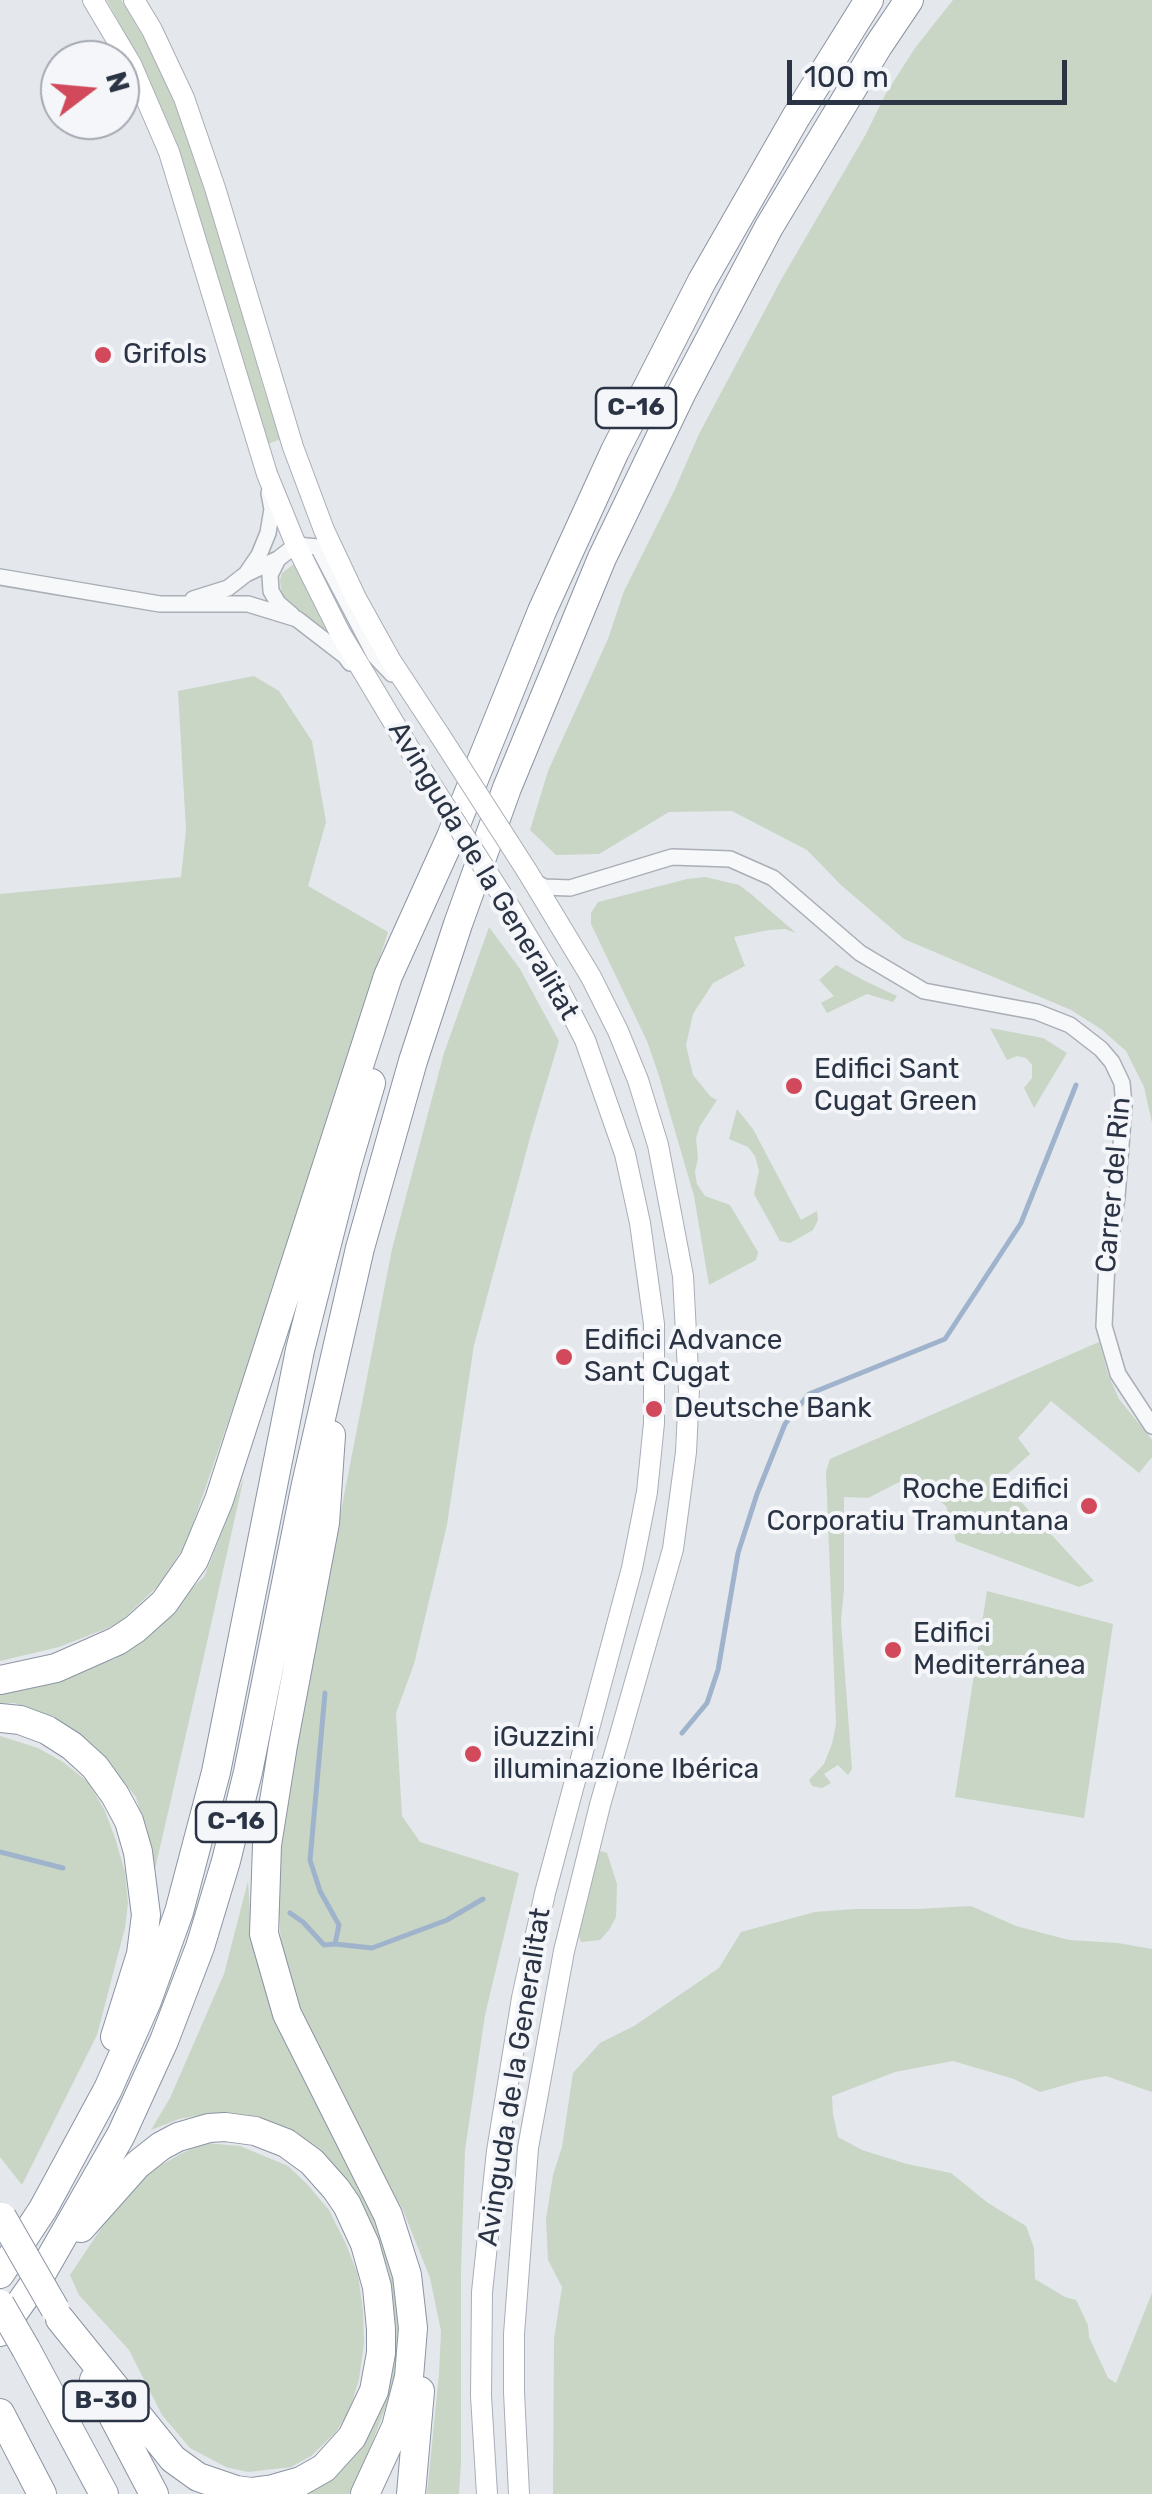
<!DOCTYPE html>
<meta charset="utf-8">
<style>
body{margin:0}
#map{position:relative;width:1152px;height:2494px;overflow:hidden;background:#e4e7ec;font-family:Rubik,sans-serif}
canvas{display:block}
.north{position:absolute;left:40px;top:40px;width:100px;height:100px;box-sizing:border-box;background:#f4f6f9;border:2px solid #a4a8b1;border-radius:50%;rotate:74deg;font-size:28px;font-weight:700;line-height:40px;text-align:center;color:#2b3445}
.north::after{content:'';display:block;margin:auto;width:35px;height:45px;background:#d1495b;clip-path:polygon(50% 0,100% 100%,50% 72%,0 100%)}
.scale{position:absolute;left:787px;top:60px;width:280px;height:45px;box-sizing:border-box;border:5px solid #2b3445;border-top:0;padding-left:12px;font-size:30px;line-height:35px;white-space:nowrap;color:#2b3445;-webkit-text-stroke:8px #f4f6f9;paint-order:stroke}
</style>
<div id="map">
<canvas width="1152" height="2494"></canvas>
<div class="north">N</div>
<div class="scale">100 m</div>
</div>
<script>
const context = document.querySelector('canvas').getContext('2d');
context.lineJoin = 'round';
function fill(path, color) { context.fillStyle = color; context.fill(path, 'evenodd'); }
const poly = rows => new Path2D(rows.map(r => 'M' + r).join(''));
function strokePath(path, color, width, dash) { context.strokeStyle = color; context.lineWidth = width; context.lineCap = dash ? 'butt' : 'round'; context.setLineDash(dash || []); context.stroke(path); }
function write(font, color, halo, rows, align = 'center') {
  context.font = font + ' Rubik,sans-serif'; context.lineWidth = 8; context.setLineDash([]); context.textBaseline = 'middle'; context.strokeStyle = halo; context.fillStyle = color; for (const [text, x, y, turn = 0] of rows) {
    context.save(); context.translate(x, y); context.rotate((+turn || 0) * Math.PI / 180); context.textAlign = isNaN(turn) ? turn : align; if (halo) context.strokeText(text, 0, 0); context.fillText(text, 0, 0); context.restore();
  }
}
fill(poly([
 [107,0,121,0,125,6,150,49,175,104,215,220,265,393,281,439,268,444,176,146,148,76],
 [953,0,1152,0,1152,1123,1144,1087,1126,1051,1101,1029,1071,1010,904,939,841,885,807,850,732,811,669,812,599,854,556,855,530,830,548,771,608,639,624,591,675,489,699,434,781,280,866,134,885,95,915,48],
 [294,564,328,631,296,610,282,596,280,580,282,573],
 [254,676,279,691,312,741,326,822,308,886,388,932,268,1306,186,1544,159,1585,118,1624,59,1647,0,1661,0,894,181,877,186,830,178,691],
 [705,877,739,885,751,894,796,933,785,929,769,930,734,937,745,966,713,983,693,1014,686,1045,693,1075,711,1097,717,1100,700,1126,696,1138,698,1158,695,1172,697,1184,705,1196,730,1205,758,1252,756,1260,709,1285,694,1196,659,1076,647,1041,591,924,591,913,598,902,687,879],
 [489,927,520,969,559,1041,531,1134,474,1345,447,1525,414,1664,396,1713,402,1816,420,1842,519,1873,485,2015,465,2150,461,2270,461,2463,459,2494,427,2494,439,2374,441,2331,430,2278,403,2210,298,2018,282,1956,277,1888,282,1814,392,1249,444,1053],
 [836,965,865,981,897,996,893,1002,867,994,827,1013,821,1003,834,996,819,980],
 [990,1028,1043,1038,1067,1053,1034,1108,1024,1088,1032,1078,1032,1065,1026,1058,1017,1056,1007,1060],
 [737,1109,753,1129,801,1220,817,1211,818,1220,813,1230,790,1243,780,1241,754,1194,759,1171,755,1156,748,1147,729,1139],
 [1099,1342,1108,1374,1119,1399,1152,1440,1152,1457,1139,1473,1051,1401,1018,1438,1030,1454,1001,1480,1094,1581,1079,1587,956,1541,946,1506,909,1477,868,1498,844,1497,844,1590,841,1621,852,1769,848,1775,838,1765,824,1774,831,1783,822,1788,812,1786,809,1780,824,1764,832,1744,836,1724,826,1472,830,1459],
 [244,1477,203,1660,155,1869,136,1797,96,1748,47,1715,14,1703,0,1704,0,1693,60,1677,115,1659,204,1577],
 [987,1591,1113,1624,1084,1818,955,1797],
 [0,1736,38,1748,63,1762,88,1782,105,1811,115,1838,125,1872,128,1903,125,1928,97,2035,22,2185,0,2157],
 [601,1851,607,1853,617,1884,616,1917,609,1930,600,1940,581,1942,577,1930,596,1856],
 [248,1881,250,1914,257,1960,291,2047,377,2214,404,2315,400,2370,362,2469,349,2494,301,2494,325,2480,360,2449,392,2375,395,2323,389,2273,378,2241,254,2117,206,2114,179,2119,151,2130,170,2098,224,1974],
 [971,1906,1016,1926,1069,1940,1118,1943,1152,1949,1152,2092,1106,2076,1079,2081,1040,2092,1014,2079,953,2061,895,2072,832,2096,833,2114,838,2137,862,2150,907,2164,951,2173,988,2203,1026,2226,1034,2248,1035,2279,1065,2297,1076,2300,1088,2325,1089,2337,1108,2378,1116,2383,1152,2293,1152,2494,553,2494,554,2339,562,2287,548,2260,546,2219,553,2175,562,2147,573,2073,600,2043,634,2026,719,1968,741,1932,815,1912,854,1909,917,1909],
 [205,2143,240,2146,288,2166,307,2184,329,2210,346,2244,358,2275,363,2310,364,2344,359,2379,349,2412,335,2433,311,2456,291,2467,248,2472,226,2467,190,2448,162,2415,129,2350,79,2295,70,2275,122,2197,153,2170,180,2154]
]), '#c9d6c5');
strokePath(poly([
 [325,1693,310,1860,320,1891,339,1925,335,1944],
 [682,1733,707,1703,718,1670,738,1553,757,1494,785,1424,809,1394,945,1339,1021,1223,1076,1085],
 [0,1852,63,1868],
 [290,1913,303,1922,324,1945,335,1944,372,1948,447,1920,483,1899]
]), '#9fb4cc', 5);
const street = poly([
 [278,559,270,575,271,591,278,603,292,615],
 [246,574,278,559,296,545,318,547,375,656,392,674],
 [0,577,160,604,248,604,297,619,345,656,350,663],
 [193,599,228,588,246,574,259,555,268,533,272,509,269,493],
 [534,881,544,887,570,888,672,857,730,859,773,878,860,953,924,991,1037,1012,1070,1025,1101,1049,1112,1062,1122,1083,1124,1106,1117,1197,1107,1262,1104,1326,1118,1374,1152,1426]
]);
const secondary = poly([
 [93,0,131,64,169,152,267,474,296,545,340,633,425,775],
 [134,0,152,30,184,98,215,188,293,447,324,530,356,598,391,661,439,734],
 [487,2494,481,2396,482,2292,497,2151,522,1998,545,1893,632,1568,647,1492,654,1423,654,1324,640,1223,625,1154,585,1040,560,991,512,911],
 [519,2494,514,2392,514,2334,528,2148,564,1951,600,1805,673,1549,686,1452,689,1390,683,1276,658,1145,638,1080,618,1031,591,977,527,871]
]);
const highway = poly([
 [331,1435,325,1523,283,1745,267,1845,264,1934,287,2014,388,2215,407,2275,413,2328,409,2377,396,2427,365,2494],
 [0,1680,56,1668,117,1641,135,1629,164,1603,194,1560,219,1500,388,976,450,839,542,611,615,451,702,281,796,117,869,0],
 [0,1718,20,1720,47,1730,72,1746,95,1767,115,1795,129,1821,138,1852,146,1915,141,1954,115,2037],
 [0,2274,43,2209,108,2089,147,2001,179,1912,216,1772,300,1350,347,1165,371,1083],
 [60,2319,173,2459,198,2477,236,2490,251,2492,273,2489,301,2481,324,2468,352,2437,374,2391,381,2353,381,2329,377,2287,365,2244,347,2205,336,2189,312,2162,286,2143,255,2131,225,2127,209,2128,178,2137,161,2146,137,2165,81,2228],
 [0,2332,43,2271,121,2135,164,2041,200,1947,226,1861,248,1772,306,1484,360,1248,413,1061,458,924,507,788,602,558,682,392,769,227,878,46,909,0],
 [26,2349,104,2494],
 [94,2380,154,2494],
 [0,2413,42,2494],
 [411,2494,420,2391]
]);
strokePath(street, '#a9aeb7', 18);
strokePath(secondary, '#a9aeb7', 22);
strokePath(highway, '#8b94a3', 30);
strokePath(street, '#f7f8fa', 15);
strokePath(secondary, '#fff', 20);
strokePath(highway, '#fff', 28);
const secondaryBridge = poly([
 [439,734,527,871],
 [425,775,512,911]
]);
const highwayBridge = poly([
 [2,2217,55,2309],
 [0,2304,26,2349]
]);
strokePath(secondaryBridge, '#a9aeb7', 22, []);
strokePath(highwayBridge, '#8b94a3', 30, []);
strokePath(secondaryBridge, '#fff', 20);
strokePath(highwayBridge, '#fff', 28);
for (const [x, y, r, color] of [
 [103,355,10,"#d1495b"],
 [794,1086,10,"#d1495b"],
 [564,1357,10,"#d1495b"],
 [654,1409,10,"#d1495b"],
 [1089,1506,10,"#d1495b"],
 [893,1650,10,"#d1495b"],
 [473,1754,10,"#d1495b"]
]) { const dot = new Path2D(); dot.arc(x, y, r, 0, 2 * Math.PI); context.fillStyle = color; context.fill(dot); strokePath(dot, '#f4f6f9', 4); }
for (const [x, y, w] of [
 [636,408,80],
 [236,1822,80],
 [106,2401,85]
]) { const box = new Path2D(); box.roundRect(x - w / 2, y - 20, w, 40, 8); context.fillStyle = '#f4f6f9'; context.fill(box); strokePath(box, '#2b3445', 2.5); }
write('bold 25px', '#2b3445', null, [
 ["C-16",636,408],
 ["C-16",236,1822],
 ["B-30",106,2401]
]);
write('28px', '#2b3445', '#f4f6f9', [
 ["Grifols",123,355],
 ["Edifici Sant",814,1070],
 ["Cugat Green",814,1102],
 ["Edifici Advance",584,1341],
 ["Sant Cugat",584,1373],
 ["Deutsche Bank",674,1409],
 ["Roche Edifici",1069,1490,"right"],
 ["Corporatiu Tramuntana",1069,1522,"right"],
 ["Edifici",913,1634],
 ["Mediterránea",913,1666],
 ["iGuzzini",493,1738],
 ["illuminazione Ibérica",493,1770]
], 'left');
write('28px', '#2b3445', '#f4f6f9', [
 ["Avinguda de la Generalitat",483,871,59],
 ["Carrer del Rin",1114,1185,-85],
 ["Avinguda de la Generalitat",515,2077,-81]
]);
</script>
